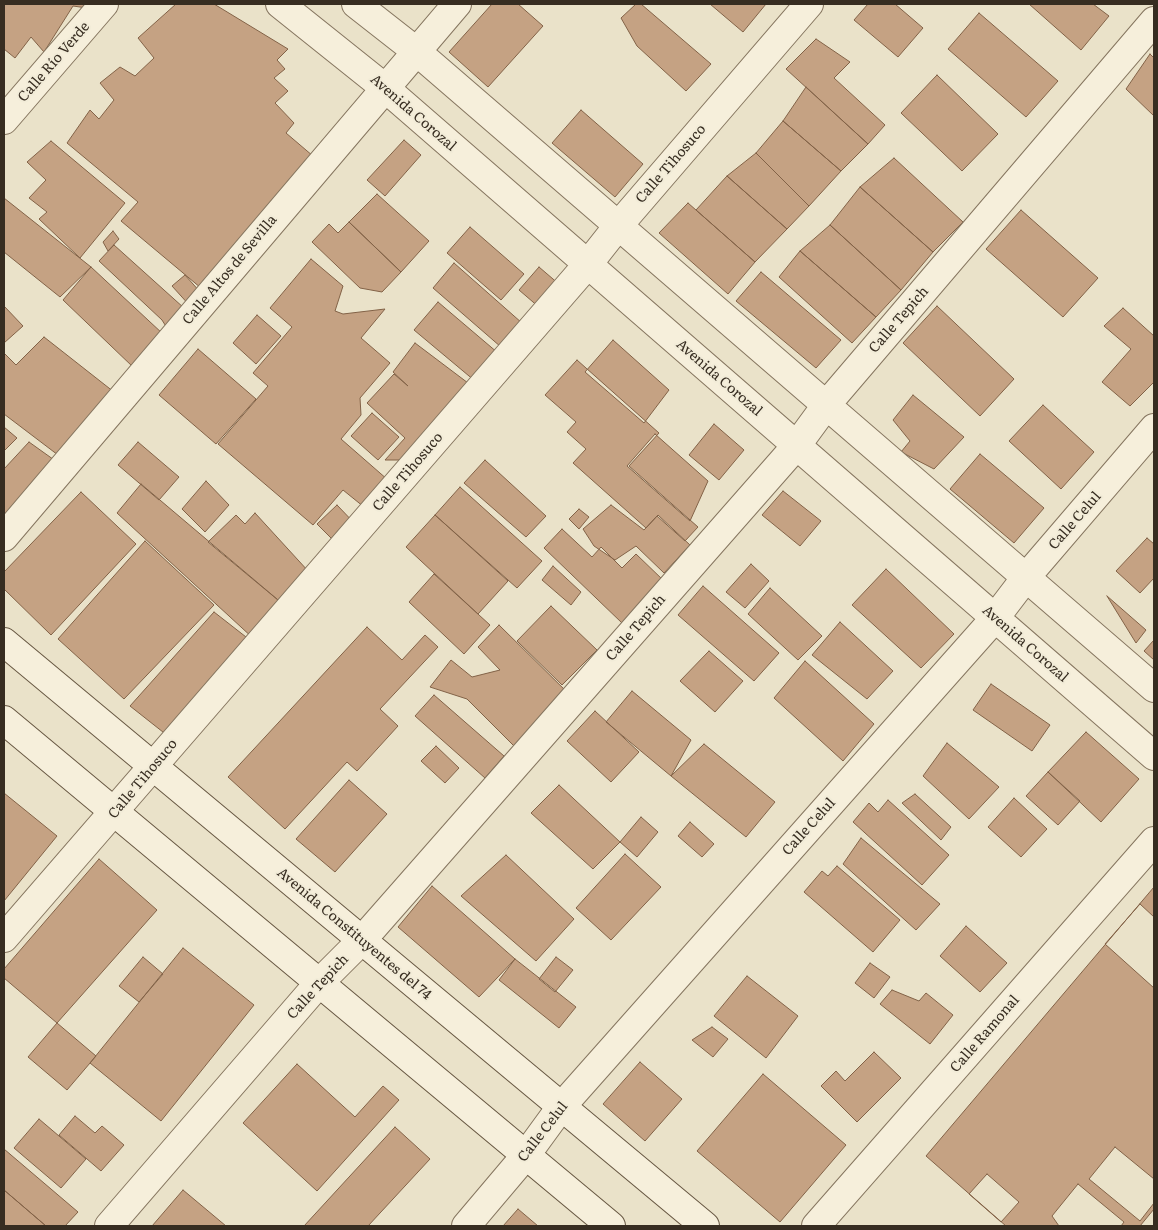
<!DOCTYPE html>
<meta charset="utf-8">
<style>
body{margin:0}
#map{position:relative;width:1158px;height:1230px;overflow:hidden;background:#eae2c9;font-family:Literata,serif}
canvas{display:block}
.frame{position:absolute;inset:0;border:5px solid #372d21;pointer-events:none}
</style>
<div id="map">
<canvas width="1158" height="1230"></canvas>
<div class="frame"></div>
</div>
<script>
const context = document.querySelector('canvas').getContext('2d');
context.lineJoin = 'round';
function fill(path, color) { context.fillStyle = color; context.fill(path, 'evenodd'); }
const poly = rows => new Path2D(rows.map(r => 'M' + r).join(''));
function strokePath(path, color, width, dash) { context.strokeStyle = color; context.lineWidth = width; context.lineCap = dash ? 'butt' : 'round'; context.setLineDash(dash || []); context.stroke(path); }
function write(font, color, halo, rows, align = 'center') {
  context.font = font + ' Literata,serif'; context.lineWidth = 4; context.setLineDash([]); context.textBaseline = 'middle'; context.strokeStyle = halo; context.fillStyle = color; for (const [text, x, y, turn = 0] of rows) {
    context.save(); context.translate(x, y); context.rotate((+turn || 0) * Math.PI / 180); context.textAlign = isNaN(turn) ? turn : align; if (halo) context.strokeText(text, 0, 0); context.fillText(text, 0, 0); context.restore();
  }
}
const building = poly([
 [4,4,90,4,87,8,73,6,44,52,31,37,15,58,4,49,4,4],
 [176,4,214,4,288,49,277,60,285,69,274,78,288,91,275,103,294,123,286,133,313,156,201,288,121,221,138,202,67,143,90,110,99,119,114,100,100,83,120,67,135,76,154,58,138,38,176,4],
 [492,4,518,4,543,26,488,87,449,52,492,4],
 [636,4,641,4,711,64,686,91,637,46,621,18,636,4],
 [710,4,766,4,743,32,710,4],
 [868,4,895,4,923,28,898,57,854,20,868,4],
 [1029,4,1093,4,1109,16,1081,50,1029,4],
 [979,13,1058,81,1026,117,948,49,979,13],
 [816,39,850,62,834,78,885,125,868,144,786,69,816,39],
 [1150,54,1154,58,1154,116,1126,89,1150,54],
 [937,75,998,134,962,171,901,113,937,75],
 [806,87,868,144,841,171,783,121,806,87],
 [581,110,643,164,615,197,552,143,581,110],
 [783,121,841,171,809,206,756,153,783,121],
 [404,140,421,155,385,196,367,180,404,140],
 [51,141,125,203,80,258,39,219,47,212,29,198,46,180,27,162,51,141],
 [756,153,809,206,787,229,727,176,756,153],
 [894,158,963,222,933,252,860,187,894,158],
 [727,176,787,229,755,262,696,210,727,176],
 [860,187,933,252,901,290,830,225,860,187],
 [377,194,429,241,401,272,349,222,377,194],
 [4,198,91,267,60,297,4,252,4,198],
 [688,203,755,262,728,294,659,233,688,203],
 [1021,210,1098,278,1063,317,986,249,1021,210],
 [349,222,401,272,382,292,360,288,312,242,329,224,338,233,349,222],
 [830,225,901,290,876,317,800,251,830,225],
 [470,227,524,274,501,300,447,253,470,227],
 [113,231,119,239,108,251,103,242,113,231],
 [114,245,184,308,167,328,162,320,99,261,114,245],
 [800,251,876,317,852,343,779,277,800,251],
 [311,259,343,286,335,311,343,314,385,309,361,338,390,363,360,398,361,415,341,439,388,480,364,507,343,490,313,525,218,444,268,386,253,373,292,327,270,308,311,259],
 [454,263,522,323,501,347,433,288,454,263],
 [91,267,163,334,133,367,63,300,91,267],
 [539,267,560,285,540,308,519,290,539,267],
 [761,272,841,340,816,368,736,301,761,272],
 [185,275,201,293,191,307,172,286,185,275],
 [438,302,498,353,475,381,414,330,438,302],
 [4,306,23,326,4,343,4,306],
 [937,306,1014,379,980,416,903,343,937,306],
 [1123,308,1154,336,1154,382,1130,406,1102,382,1131,349,1104,326,1123,308],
 [257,315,281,336,256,364,233,343,257,315],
 [44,337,114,392,58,455,4,414,4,353,16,365,44,337],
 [613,340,669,390,644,423,585,372,613,340],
 [415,343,472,386,410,460,385,460,405,438,367,403,394,374,408,386,393,372,415,343],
 [198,349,256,399,216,444,159,395,198,349],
 [577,360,659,433,629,466,698,527,685,541,657,516,646,528,573,463,586,449,567,432,576,422,545,395,577,360],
 [913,395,964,437,934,469,901,452,910,441,893,420,913,395],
 [1043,405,1094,452,1061,489,1009,441,1043,405],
 [372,413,399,437,378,460,351,436,372,413],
 [714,424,744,450,719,480,689,455,714,424],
 [4,427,17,438,4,451,4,427],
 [655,434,708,481,690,521,627,466,655,434],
 [29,442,57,462,4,526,4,469,29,442],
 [138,442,179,477,159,500,118,465,138,442],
 [980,454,1044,508,1014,543,950,489,980,454],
 [485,460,546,516,526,537,464,483,485,460],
 [206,481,229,505,205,532,182,509,206,481],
 [141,484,284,605,254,639,117,513,141,484],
 [460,487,542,561,517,588,435,515,460,487],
 [783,491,821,521,800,546,762,515,783,491],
 [81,492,136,544,51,635,4,589,4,572,81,492],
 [337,505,358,527,339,546,317,524,337,505],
 [611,505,644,530,658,515,690,545,664,573,636,546,615,560,594,546,583,529,611,505],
 [579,509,589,517,579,529,569,519,579,509],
 [255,513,309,572,284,605,208,542,236,515,245,524,255,513],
 [435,515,508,581,478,614,406,547,435,515],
 [562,529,592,557,601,547,622,568,636,554,663,580,622,623,544,548,562,529],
 [1147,538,1154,544,1154,578,1140,593,1116,571,1147,538],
 [145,541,214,605,124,699,58,639,145,541],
 [751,564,769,581,745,608,726,592,751,564],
 [553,566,581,592,571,605,542,580,553,566],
 [886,569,954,634,921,668,852,605,886,569],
 [434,574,490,625,464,654,409,602,434,574],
 [703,586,779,653,754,681,678,615,703,586],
 [770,588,822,636,798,660,748,614,770,588],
 [1107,596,1146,630,1136,643,1107,596],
 [551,606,597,650,562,685,517,641,551,606],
 [214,612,255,644,168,736,130,706,214,612],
 [840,622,893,671,867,699,812,655,840,622],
 [499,625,571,696,518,750,467,699,430,687,451,660,472,677,500,670,478,647,499,625],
 [367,627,402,660,425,635,438,647,380,709,398,726,357,771,347,762,285,829,228,777,367,627],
 [1154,640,1154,660,1144,651,1154,640],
 [709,651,743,681,715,712,680,681,709,651],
 [805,661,874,724,843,761,774,698,805,661],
 [991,684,1050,725,1032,751,973,710,991,684],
 [632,691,691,740,671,776,606,722,632,691],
 [434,695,504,756,485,778,415,716,434,695],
 [595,711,639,752,611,782,567,741,595,711],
 [1086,732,1139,779,1101,822,1048,772,1086,732],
 [947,743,999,787,969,819,923,776,947,743],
 [704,744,775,802,746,837,671,776,704,744],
 [436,746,459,768,445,783,421,761,436,746],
 [1048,772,1080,801,1058,825,1026,796,1048,772],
 [349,780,387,814,335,872,296,839,349,780],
 [559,785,620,842,593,869,531,813,559,785],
 [4,793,57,836,4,901,4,793],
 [915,794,951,827,941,840,902,803,915,794],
 [1014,798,1047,829,1021,857,988,827,1014,798],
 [888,800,949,855,922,885,853,822,869,803,878,812,888,800],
 [641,817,658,832,637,857,620,842,641,817],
 [690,822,714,844,702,857,678,836,690,822],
 [861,838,940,904,916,930,843,864,861,838],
 [625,854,661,887,611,940,576,908,625,854],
 [506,855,574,919,536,961,461,896,506,855],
 [99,859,157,910,57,1023,4,978,4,969,99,859],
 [837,866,900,920,873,952,804,892,822,871,828,876,837,866],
 [432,886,515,959,479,997,398,927,432,886],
 [1154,887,1154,1209,1140,1226,1006,1226,926,1156,1154,887],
 [1140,904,1154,917,1154,988,1105,944,1140,904],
 [966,926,1007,963,980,992,940,956,966,926],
 [183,948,254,1005,161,1121,90,1063,183,948],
 [143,957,163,974,139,1002,119,986,143,957],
 [556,957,573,970,555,992,539,979,556,957],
 [515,959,576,1007,559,1028,499,980,515,959],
 [870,963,890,977,874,998,855,983,870,963],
 [747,976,798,1016,766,1058,714,1016,747,976],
 [892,990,919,1001,926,993,953,1015,930,1044,880,1004,892,990],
 [57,1023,96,1056,67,1090,28,1057,57,1023],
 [712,1027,728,1039,713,1057,692,1040,712,1027],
 [874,1052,901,1078,857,1122,821,1086,836,1071,845,1081,874,1052],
 [640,1062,682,1099,645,1141,603,1104,640,1062],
 [297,1064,355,1117,383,1086,399,1100,317,1191,243,1123,297,1064],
 [763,1074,846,1145,780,1222,697,1151,763,1074],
 [75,1116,95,1133,102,1126,124,1145,101,1171,59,1135,75,1116],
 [39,1119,86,1159,61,1188,14,1148,39,1119],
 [395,1127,430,1159,368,1226,304,1226,395,1127],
 [1115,1147,1154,1179,1154,1203,1140,1221,1089,1179,1115,1147],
 [4,1149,78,1212,65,1226,46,1226,4,1190,4,1149],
 [987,1174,1019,1202,1001,1222,969,1194,987,1174],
 [1078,1184,1124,1222,1121,1226,1059,1226,1052,1216,1078,1184],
 [4,1190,46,1226,4,1226,4,1190],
 [183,1190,226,1226,152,1226,183,1190],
 [518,1209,538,1226,503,1226,518,1209]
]);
fill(building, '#c5a283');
strokePath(building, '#826247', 1);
const street = poly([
 [280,4,385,88,1154,756],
 [356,4,416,51,1154,688],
 [4,120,104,4],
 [4,537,457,4],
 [4,938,588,264,618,226,809,4],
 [109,1226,319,983,362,940,797,445,827,404,1154,21],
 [466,1226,526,1155,561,1107,995,618,1027,576,1154,428],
 [816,1226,1154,841]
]);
const secondary = poly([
 [4,642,705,1226],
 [4,720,611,1226]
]);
strokePath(street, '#85755f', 30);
strokePath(secondary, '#675742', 30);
strokePath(street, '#f6efdb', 28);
strokePath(secondary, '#f6efdb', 28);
write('14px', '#372d21', '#f2ecd8', [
 ["Calle Río Verde",54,62,-49],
 ["Avenida Corozal",413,113,41],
 ["Calle Tihosuco",671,164,-49],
 ["Calle Altos de Sevilla",230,270,-50],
 ["Calle Tepich",899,320,-49],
 ["Avenida Corozal",719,378,41],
 ["Calle Tihosuco",408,472,-49],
 ["Calle Celul",1075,521,-49],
 ["Calle Tepich",636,628,-49],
 ["Avenida Corozal",1025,644,41],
 ["Calle Tihosuco",143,779,-50],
 ["Calle Celul",809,827,-48],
 ["Avenida Constituyentes del 74",354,934,40],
 ["Calle Tepich",318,987,-47],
 ["Calle Ramonal",985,1034,-49],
 ["Calle Celul",543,1132,-52]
]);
</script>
